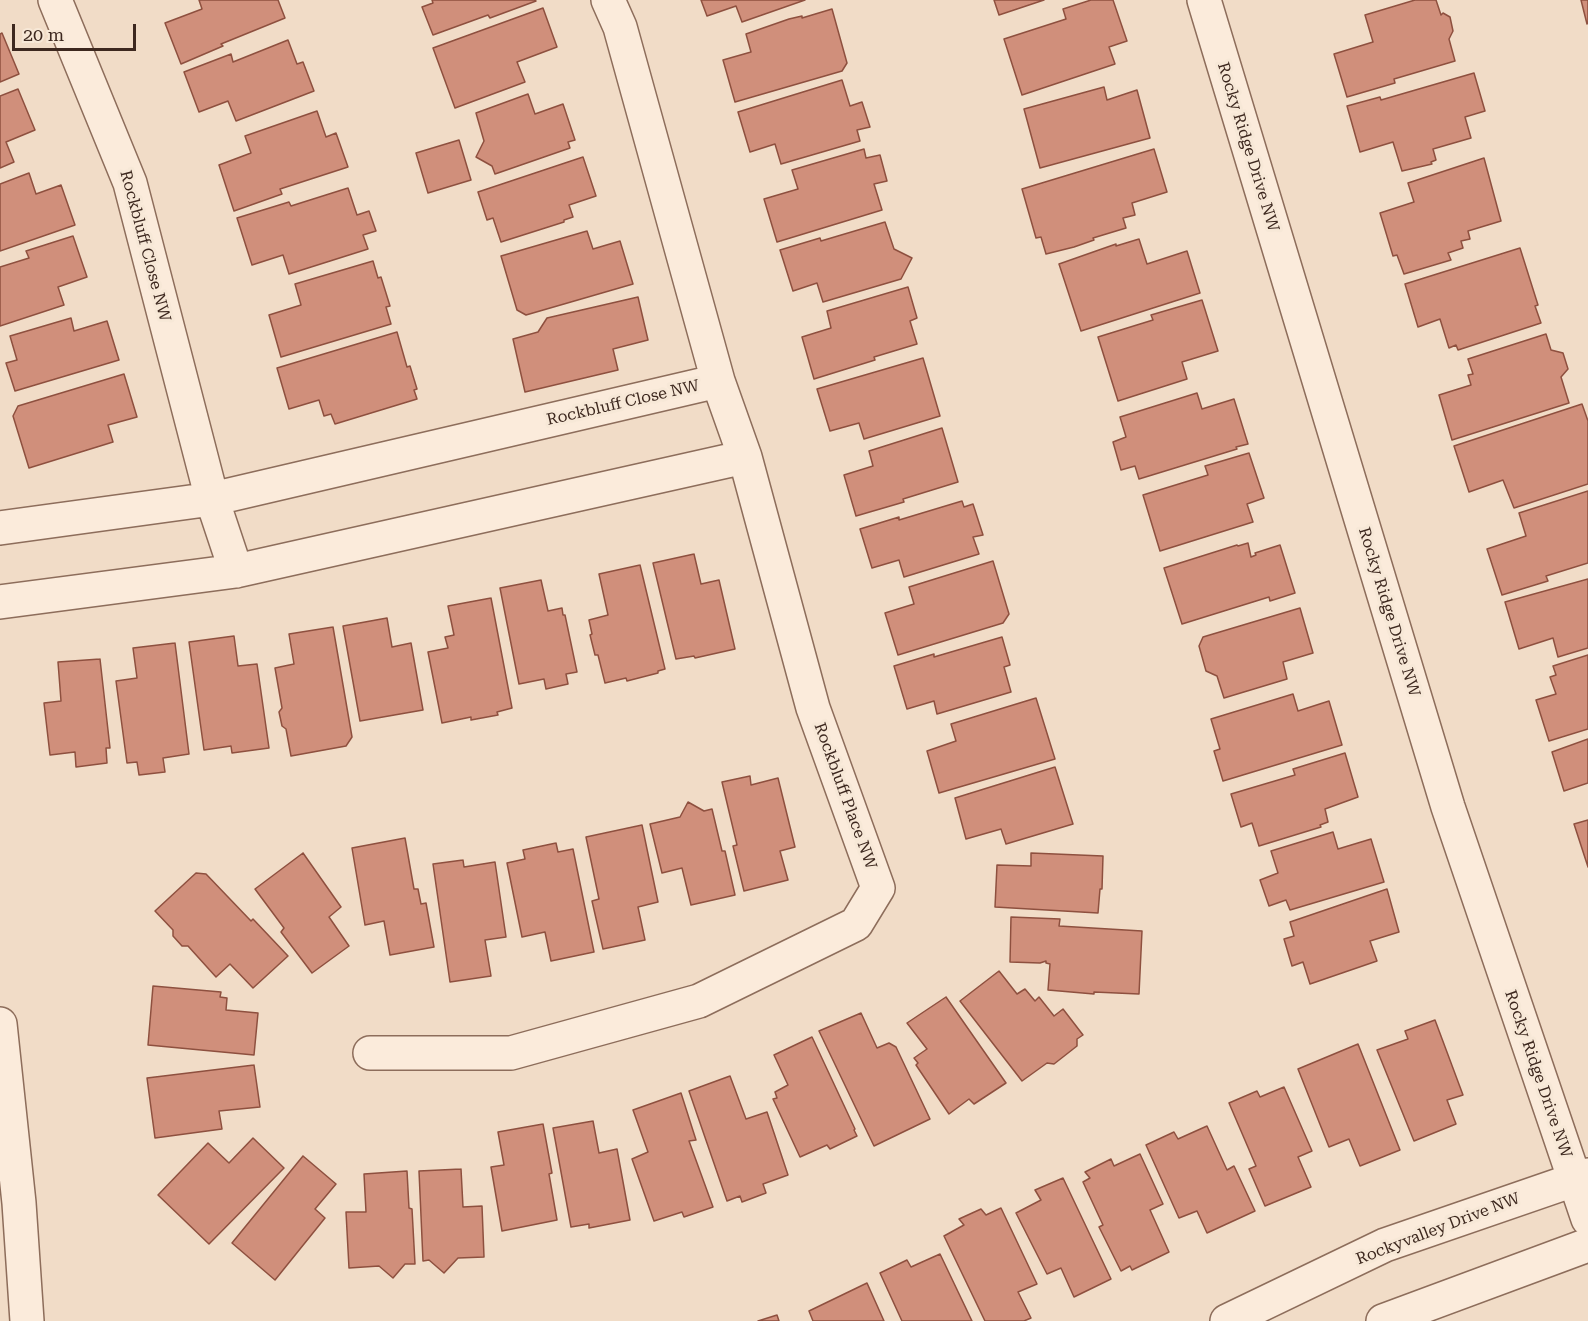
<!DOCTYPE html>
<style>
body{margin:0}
#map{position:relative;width:1588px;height:1321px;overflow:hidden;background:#f1dcc7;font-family:"Roboto Serif",serif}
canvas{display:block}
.scale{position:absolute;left:12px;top:24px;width:124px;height:27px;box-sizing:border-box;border:3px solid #3d281f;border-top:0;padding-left:8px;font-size:18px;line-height:21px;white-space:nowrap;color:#3d281f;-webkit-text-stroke:4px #f7e8d7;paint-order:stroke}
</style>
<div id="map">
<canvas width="1588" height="1321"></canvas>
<div class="scale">20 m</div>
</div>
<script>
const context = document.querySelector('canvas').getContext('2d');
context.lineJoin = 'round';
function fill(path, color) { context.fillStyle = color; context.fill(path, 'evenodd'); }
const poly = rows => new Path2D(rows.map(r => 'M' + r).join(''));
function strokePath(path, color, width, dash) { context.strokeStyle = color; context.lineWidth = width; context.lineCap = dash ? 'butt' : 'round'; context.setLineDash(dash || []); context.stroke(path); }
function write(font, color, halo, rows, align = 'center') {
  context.font = font + ' "Roboto Serif",serif'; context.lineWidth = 6; context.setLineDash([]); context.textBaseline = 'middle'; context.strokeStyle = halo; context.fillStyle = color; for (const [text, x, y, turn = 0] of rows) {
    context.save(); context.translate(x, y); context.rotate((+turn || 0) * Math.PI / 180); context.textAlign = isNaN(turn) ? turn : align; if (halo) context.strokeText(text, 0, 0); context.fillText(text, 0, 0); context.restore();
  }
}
const building = poly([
 [199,0,278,0,285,18,221,44,223,46,181,64,165,23,202,9,199,0],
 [432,0,535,0,536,1,490,18,488,15,433,35,422,7,433,3,432,0],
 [701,0,805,0,742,22,736,6,707,16,701,0],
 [994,0,1044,0,999,15,994,0],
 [1091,0,1113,0,1127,41,1109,47,1115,64,1022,95,1004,39,1066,19,1063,9,1091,0],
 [1415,0,1436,0,1441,15,1443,13,1450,17,1453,31,1449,39,1455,61,1394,79,1395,83,1347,97,1334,54,1373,42,1365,15,1415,0],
 [1581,0,1588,0,1588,23,1587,24,1581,0],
 [543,8,557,47,517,62,525,82,455,108,433,48,543,8],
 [832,9,847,63,842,71,735,102,723,60,751,52,746,34,789,19,802,16,802,18,832,9],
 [2,33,19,74,0,82,0,34,2,33],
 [288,40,297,64,303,62,314,91,236,121,228,101,199,112,184,72,231,54,233,62,288,40],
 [1474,73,1485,111,1465,117,1471,138,1433,149,1436,160,1431,162,1432,164,1402,171,1393,142,1360,152,1347,106,1380,97,1381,100,1474,73],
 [842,80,850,106,862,102,870,127,857,130,860,141,781,164,775,144,750,152,738,112,842,80],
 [1104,87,1107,100,1137,90,1150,138,1040,168,1024,109,1104,87],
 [18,89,35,130,6,142,14,162,0,168,0,96,18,89],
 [528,94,535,114,563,104,575,140,568,142,570,148,495,174,492,166,476,157,484,141,476,113,528,94],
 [317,111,326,137,336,133,348,167,280,189,282,194,234,211,219,165,251,153,245,136,317,111],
 [459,140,471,180,428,193,416,153,459,140],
 [864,149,866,158,880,155,887,181,874,184,882,210,777,242,764,199,798,189,792,170,864,149],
 [1154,149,1167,192,1132,203,1135,215,1123,218,1126,228,1093,238,1094,240,1074,247,1046,254,1041,237,1036,238,1022,189,1154,149],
 [583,157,596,196,569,205,573,217,564,220,564,222,501,242,493,218,487,220,478,192,583,157],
 [1484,158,1501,221,1468,231,1470,239,1461,241,1463,248,1448,253,1451,260,1404,274,1397,255,1393,256,1380,213,1414,202,1408,183,1484,158],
 [29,173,36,194,61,185,75,225,0,251,0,184,29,173],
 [348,188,357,215,369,211,376,231,363,235,368,249,289,274,283,255,252,265,237,218,289,202,291,206,348,188],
 [885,222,894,249,912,258,901,279,823,302,817,283,793,291,780,250,820,238,821,241,885,222],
 [587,231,593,249,620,241,633,284,526,315,517,310,501,256,587,231],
 [73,236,87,277,58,287,64,305,0,326,0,267,29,258,26,251,73,236],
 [1139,239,1147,264,1187,251,1200,293,1081,331,1059,264,1116,244,1116,246,1139,239],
 [1520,248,1538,305,1535,306,1541,323,1458,350,1456,345,1449,348,1440,319,1418,327,1405,284,1520,248],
 [373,261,378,278,381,277,390,306,386,307,391,324,281,357,269,315,301,305,295,284,373,261],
 [908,287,917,318,910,321,917,344,874,357,875,360,814,379,802,337,831,328,827,311,908,287],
 [638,297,648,340,613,349,618,370,525,392,513,339,538,332,547,318,638,297],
 [1202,300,1218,351,1182,362,1187,379,1118,401,1098,337,1153,320,1151,315,1202,300],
 [71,318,74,331,107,321,119,360,15,391,6,363,17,360,10,336,71,318],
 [397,332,407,367,410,366,417,389,414,390,417,399,335,424,331,414,324,416,319,400,289,409,277,368,397,332],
 [1546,334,1551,350,1563,353,1568,369,1561,377,1569,403,1452,440,1439,395,1471,385,1468,375,1473,374,1468,359,1546,334],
 [923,358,940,416,864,439,859,423,830,431,817,389,923,358],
 [124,374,137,417,108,425,113,442,29,468,13,416,18,406,124,374],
 [1197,393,1202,409,1234,399,1248,444,1236,447,1237,449,1139,479,1135,466,1121,470,1113,442,1126,437,1120,417,1197,393],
 [1582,404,1588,421,1588,484,1514,508,1503,480,1469,492,1454,446,1582,404],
 [942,428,958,482,903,499,904,502,856,516,844,475,873,466,869,451,942,428],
 [1249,453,1264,498,1247,504,1253,522,1160,551,1143,495,1208,475,1205,466,1249,453],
 [1588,491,1588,563,1546,576,1548,581,1502,595,1487,549,1526,536,1519,513,1588,491],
 [962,501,964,507,973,504,983,535,973,537,979,554,904,577,899,560,872,568,860,529,899,517,899,520,962,501],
 [1248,543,1251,557,1256,555,1255,553,1280,545,1295,593,1270,601,1269,597,1182,624,1164,568,1237,545,1238,546,1248,543],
 [694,554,701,584,719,580,735,649,695,658,694,656,676,659,653,563,694,554],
 [993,561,1009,614,1003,623,898,655,885,613,914,604,909,587,993,561],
 [640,565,665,669,658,671,658,673,627,681,626,678,605,683,598,655,595,655,590,635,592,634,589,620,608,615,599,574,640,565],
 [1588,579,1588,648,1558,657,1553,638,1519,649,1505,602,1588,579],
 [541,580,548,611,562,608,563,615,565,615,577,672,566,674,568,684,546,689,544,679,519,684,500,588,541,580],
 [491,598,512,708,497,712,498,715,471,720,471,717,442,723,428,652,448,648,445,637,454,635,448,606,491,598],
 [1300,608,1313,653,1283,662,1287,679,1224,698,1217,676,1206,671,1199,646,1203,637,1300,608],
 [387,618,392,647,411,643,423,710,360,721,343,626,387,618],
 [333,627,352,737,346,746,291,756,286,729,282,726,279,712,282,708,275,668,294,664,289,634,333,627],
 [234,636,238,666,257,664,269,748,232,753,231,746,204,750,189,642,234,636],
 [1002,637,1010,665,1004,667,1011,692,937,714,934,701,907,709,894,666,934,654,934,657,1002,637],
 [175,643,189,754,163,758,165,772,139,775,137,762,127,763,116,681,137,678,133,648,175,643],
 [1588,655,1588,729,1549,741,1536,700,1556,694,1550,677,1556,675,1553,666,1588,655],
 [100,659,110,748,106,748,107,763,76,767,75,752,50,755,44,703,61,701,58,662,100,659],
 [1293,694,1298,711,1329,701,1342,745,1223,781,1214,751,1220,749,1211,719,1293,694],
 [1036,698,1055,759,939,793,927,751,956,741,951,724,1036,698],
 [1588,739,1588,783,1564,791,1552,752,1588,739],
 [1345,753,1358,797,1325,809,1328,822,1320,825,1321,827,1259,846,1252,823,1241,827,1231,794,1295,775,1293,769,1345,753],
 [1055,767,1073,824,1006,844,1001,829,966,839,955,798,1055,767],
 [750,776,751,785,778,778,795,847,780,851,788,880,744,891,733,846,737,845,722,782,750,776],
 [688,802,704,811,712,809,722,851,725,851,735,895,691,905,682,868,662,873,650,824,680,817,688,802],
 [1588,820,1588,867,1574,824,1588,820],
 [642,825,658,902,638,907,645,940,603,949,592,901,599,899,586,837,642,825],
 [1333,832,1338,849,1371,839,1384,882,1290,910,1286,900,1269,906,1260,880,1278,873,1271,851,1333,832],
 [405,838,414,889,418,889,421,904,426,903,434,947,390,955,384,921,365,925,352,848,405,838],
 [556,843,558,852,573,849,594,952,551,961,545,932,522,937,507,863,525,859,523,850,556,843],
 [303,853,341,907,329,917,349,946,312,973,281,932,284,928,255,889,303,853],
 [1031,853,1103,856,1102,889,1100,889,1098,913,995,907,997,865,1031,866,1031,853],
 [463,860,464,867,495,862,506,937,485,940,491,976,450,982,433,864,463,860],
 [196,873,206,874,251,921,253,919,288,956,253,988,230,964,216,977,188,946,182,946,173,936,173,930,155,911,196,873],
 [1387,889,1399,932,1370,941,1377,961,1310,984,1303,962,1292,966,1284,939,1294,936,1290,922,1387,889],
 [1011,917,1060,919,1059,926,1142,931,1139,994,1094,992,1094,994,1048,990,1050,964,1046,963,1046,961,1040,963,1010,962,1011,917],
 [999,971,1017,994,1025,989,1035,1001,1039,997,1054,1016,1063,1009,1083,1035,1077,1039,1077,1046,1054,1064,1047,1063,1022,1081,960,1001,999,971],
 [153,986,221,992,220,997,227,998,226,1010,258,1013,254,1055,148,1045,153,986],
 [946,997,1006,1083,974,1104,969,1099,949,1114,916,1065,918,1063,914,1058,927,1049,907,1023,946,997],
 [861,1013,877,1048,889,1043,896,1047,930,1119,874,1146,819,1031,861,1013],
 [1435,1020,1463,1095,1447,1100,1456,1124,1414,1141,1377,1050,1408,1039,1405,1031,1435,1020],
 [812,1037,855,1129,854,1130,857,1136,830,1149,827,1145,800,1157,773,1099,777,1098,775,1092,788,1085,774,1055,812,1037],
 [1358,1044,1400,1150,1360,1166,1349,1139,1329,1147,1298,1069,1358,1044],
 [254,1065,260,1107,219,1111,222,1129,155,1138,147,1078,254,1065],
 [730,1076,746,1119,767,1112,788,1175,763,1184,766,1193,742,1202,740,1196,727,1201,689,1091,730,1076],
 [1284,1087,1312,1151,1298,1157,1311,1187,1265,1206,1249,1169,1256,1166,1229,1103,1257,1091,1260,1097,1284,1087],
 [681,1093,696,1140,689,1141,713,1207,684,1217,682,1212,654,1221,632,1159,648,1152,633,1110,681,1093],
 [593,1121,599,1153,617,1149,630,1220,589,1228,589,1224,571,1227,553,1128,593,1121],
 [543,1124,552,1173,549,1174,557,1220,502,1231,491,1167,504,1165,498,1132,543,1124],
 [1207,1126,1227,1170,1234,1166,1255,1211,1207,1233,1197,1211,1179,1218,1146,1145,1174,1132,1178,1139,1207,1126],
 [253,1138,284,1168,209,1244,158,1195,208,1143,229,1163,253,1138],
 [1140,1154,1163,1204,1150,1210,1169,1252,1132,1270,1130,1266,1121,1271,1099,1227,1103,1225,1083,1182,1090,1178,1085,1172,1111,1159,1114,1166,1140,1154],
 [303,1156,336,1184,315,1209,325,1218,275,1280,232,1243,303,1156],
 [461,1169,463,1207,482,1206,484,1257,458,1258,444,1273,429,1260,423,1261,419,1171,461,1169],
 [407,1171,409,1208,412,1209,415,1264,405,1264,393,1278,379,1266,349,1268,346,1212,366,1212,364,1174,407,1171],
 [1063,1178,1111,1279,1074,1297,1061,1268,1047,1274,1016,1213,1041,1200,1035,1190,1063,1178],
 [1001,1208,1037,1284,1018,1292,1031,1318,1024,1321,985,1321,944,1236,964,1225,959,1219,981,1209,986,1215,1001,1208],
 [940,1254,972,1321,902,1321,880,1273,907,1260,911,1267,940,1254],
 [867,1283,884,1321,813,1321,809,1311,867,1283],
 [777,1315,779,1321,758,1321,777,1315]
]);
fill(building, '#d08f7b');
strokePath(building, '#8e503f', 1.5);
const minor = poly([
 [55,0,130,183,212,499,236,571],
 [1204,0,1448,807,1588,1219],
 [0,528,212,499,718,381],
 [0,602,236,571,745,457],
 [370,1053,511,1053,699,1001,856,924,878,888,813,708,745,457,718,381,620,27,608,0]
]);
const tertiary = poly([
 [0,1024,19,1203,27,1321],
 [1227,1321,1385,1245,1588,1175],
 [1383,1321,1588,1245]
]);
strokePath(minor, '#8d6d5b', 36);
strokePath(tertiary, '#8d6d5b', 36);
strokePath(minor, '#fbebdb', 33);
strokePath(tertiary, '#fbebdb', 33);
write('16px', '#3d281f', '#f7e8d7', [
 ["Rocky Ridge Drive NW",1248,147,73],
 ["Rockbluff Close NW",145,246,75],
 ["Rockbluff Close NW",623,403,-13],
 ["Rocky Ridge Drive NW",1389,612,73],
 ["Rockbluff Place NW",845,796,70],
 ["Rocky Ridge Drive NW",1538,1074,71],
 ["Rockyvalley Drive NW",1438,1229,-21]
]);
</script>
